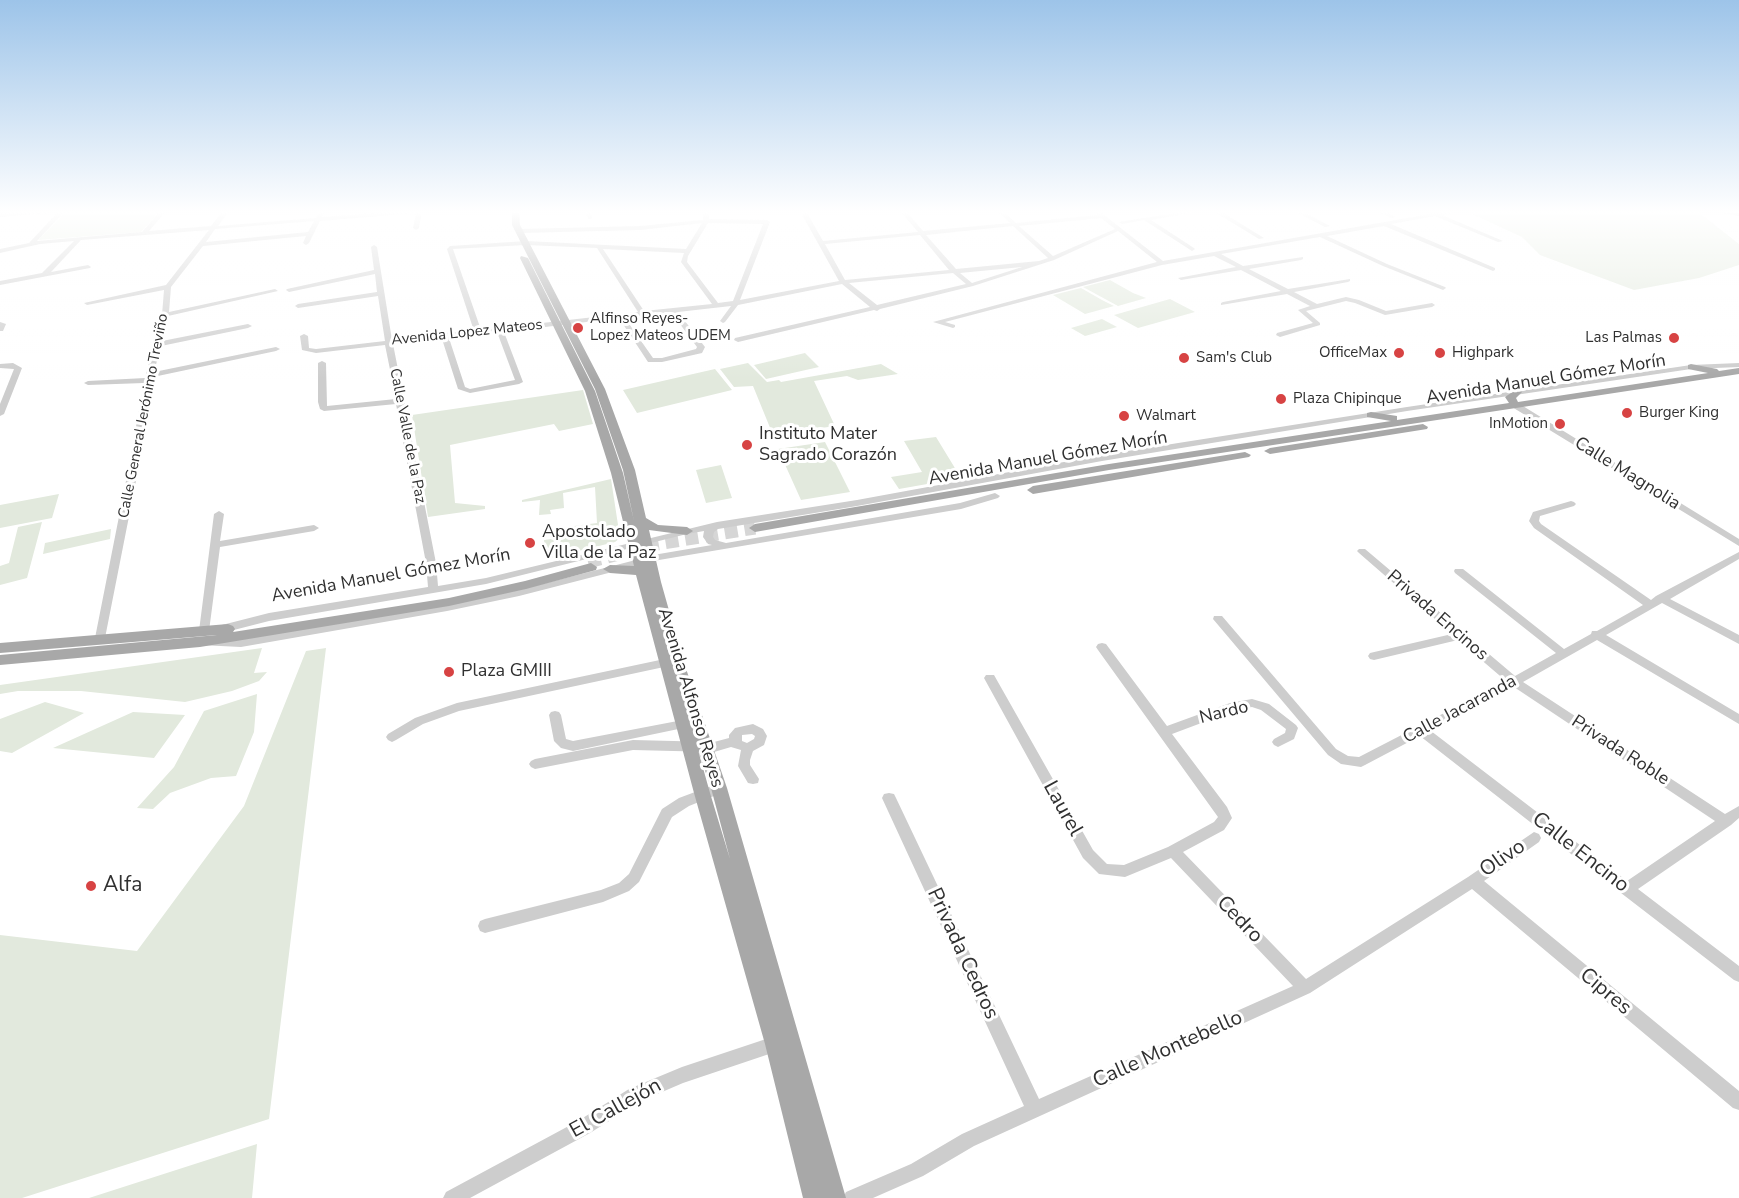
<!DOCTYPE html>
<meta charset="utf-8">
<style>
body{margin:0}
canvas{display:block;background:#fff}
</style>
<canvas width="1739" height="1198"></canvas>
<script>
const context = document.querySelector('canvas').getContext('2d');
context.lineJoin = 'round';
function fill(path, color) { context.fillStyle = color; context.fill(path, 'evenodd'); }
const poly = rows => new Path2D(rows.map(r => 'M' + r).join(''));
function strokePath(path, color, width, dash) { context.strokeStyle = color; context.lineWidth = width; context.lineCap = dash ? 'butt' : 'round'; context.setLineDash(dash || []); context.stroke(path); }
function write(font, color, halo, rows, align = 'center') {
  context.font = font + ' "Nunito Sans",sans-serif'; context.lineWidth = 6; context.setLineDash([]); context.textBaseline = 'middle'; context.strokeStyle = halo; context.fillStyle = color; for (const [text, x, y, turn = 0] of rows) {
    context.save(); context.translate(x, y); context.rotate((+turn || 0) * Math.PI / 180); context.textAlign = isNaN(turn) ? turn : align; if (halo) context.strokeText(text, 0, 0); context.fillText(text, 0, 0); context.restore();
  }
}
fill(poly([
 [67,211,160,211,141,232,38,240],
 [1482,211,1697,211,1739,244,1739,265,1699,278,1634,290,1540,255,1522,237,1470,213],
 [1110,280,1133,293,1146,298,1118,306,1083,287],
 [1081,288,1102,300,1114,306,1085,314,1053,295],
 [1170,299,1195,312,1138,328,1114,315],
 [1102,319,1117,327,1085,336,1071,328],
 [805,353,819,367,766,379,754,365],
 [748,363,767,382,779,380,781,382,881,364,898,374,858,380,847,376,814,381,835,426,773,435,753,386,734,387,720,369],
 [715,369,732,390,637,413,623,390],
 [583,390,593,424,559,431,554,424,450,445,455,503,485,506,485,509,428,517,412,415],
 [936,437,961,478,899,489,891,477,922,472,904,441],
 [825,442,850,492,801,500,778,449],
 [721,465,732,498,706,503,696,470],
 [611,479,620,538,615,542,546,559,544,540,574,536,574,526,597,523,595,487,563,493,564,508,550,510,551,514,539,515,540,500,522,502,522,500],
 [59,494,52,518,0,528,0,505],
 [42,522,27,578,0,585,0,566,9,563,18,527],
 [111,529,110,539,43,554,45,543],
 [262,648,254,673,267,672,259,681,232,691,185,702,81,691,18,691,0,694,0,685],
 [326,648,269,1119,22,1198,0,1198,0,935,137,951,244,806,306,651],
 [257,694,254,732,236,776,211,778,170,793,153,809,137,808,174,767,204,711],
 [45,702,84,713,12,753,0,751,0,719],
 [133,712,185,715,154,758,53,748],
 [257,1144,252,1198,89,1198]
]), '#e2e9dd');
strokePath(poly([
 [588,562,657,544,755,528]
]), '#d6d6d6', 13, [13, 7]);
fill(poly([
 [30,211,52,211,49,213,0,217,0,213,30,211],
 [59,211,65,211,37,241,142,232,160,211,166,211,149,231,211,226,223,211,229,211,218,226,316,218,319,211,325,211,322,217,400,211,422,211,419,228,416,230,413,228,416,213,320,221,309,243,306,245,303,243,306,236,203,246,171,287,169,312,275,289,278,291,168,316,162,341,248,324,252,326,248,328,161,346,154,372,276,347,280,349,276,351,153,377,136,481,105,638,100,642,95,638,126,481,144,383,88,385,84,383,88,381,145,378,162,315,164,290,87,305,84,303,166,285,209,230,81,240,51,272,88,265,91,267,90,268,0,285,0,281,42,273,74,241,40,244,0,253,0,249,29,243,59,211],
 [314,221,308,232,206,242,215,229,314,221],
 [585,211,591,211,592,219,588,219,585,211],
 [703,211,709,211,709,219,767,220,770,222,740,300,839,281,800,211,806,211,823,241,918,232,900,211,906,211,923,231,1010,223,997,211,1003,211,1016,223,1097,215,1093,211,1099,211,1163,261,1447,211,1459,211,1442,215,1503,241,1498,242,1435,216,1391,224,1495,268,1495,270,1493,271,1384,226,1327,236,1387,264,1445,287,1446,288,1443,290,1383,266,1320,237,1221,254,1243,266,1303,257,1303,259,1301,260,1249,269,1288,289,1350,279,1350,281,1348,282,1294,292,1317,304,1346,297,1359,300,1386,311,1432,303,1435,305,1432,307,1385,315,1355,303,1346,301,1306,311,1320,323,1320,325,1280,337,1276,335,1277,333,1313,323,1298,310,1310,306,1287,294,1221,305,1221,303,1223,302,1281,291,1241,270,1181,280,1178,278,1236,267,1214,256,1162,265,945,322,955,325,955,327,953,328,933,322,1157,262,1118,231,1054,260,973,286,880,309,877,311,874,310,738,342,734,340,735,338,870,307,842,284,738,305,725,322,723,323,720,321,731,306,678,312,705,347,702,353,662,362,648,362,619,318,504,332,523,382,519,384,470,393,458,389,442,339,393,344,436,563,438,586,486,578,717,522,857,500,1102,455,1407,407,1691,365,1739,363,1739,367,1691,369,1407,411,1102,461,857,506,718,529,714,532,713,537,715,540,726,543,960,503,995,493,1000,496,998,498,961,509,659,560,519,596,447,611,241,647,200,645,198,642,204,638,241,639,447,605,519,590,659,554,712,545,708,544,703,537,704,531,687,534,486,584,269,621,222,633,217,629,218,626,269,613,428,587,426,563,396,404,324,411,320,409,318,402,318,363,322,361,326,363,327,406,396,399,385,345,316,353,302,350,300,336,304,334,308,336,309,348,316,349,385,341,378,296,298,308,295,306,298,304,377,292,375,274,289,292,286,290,287,289,374,270,371,247,374,245,377,247,392,340,444,333,474,331,447,249,450,246,526,241,686,249,702,223,640,230,520,233,517,231,520,229,640,226,703,220,703,211],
 [1101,218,1115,229,1053,256,1019,226,1101,218],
 [708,223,763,224,733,301,718,303,687,262,688,256,708,223],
 [1013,226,1048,258,1039,261,956,269,926,235,1013,226],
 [920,235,949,270,845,280,825,244,920,235],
 [526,245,597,248,638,312,481,330,453,249,526,245],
 [603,249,684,253,681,262,712,304,644,311,603,249],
 [1022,267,972,283,960,273,1022,267],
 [953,273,966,284,877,305,849,283,953,273],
 [671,312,697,347,696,349,662,358,653,358,625,318,671,312],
 [497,332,515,380,470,389,465,387,449,338,497,332],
 [1187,211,1200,211,1151,220,1194,248,1195,249,1192,251,1144,220,1122,224,1119,222,1187,211],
 [1213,211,1220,211,1264,238,1259,239,1213,211],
 [1294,211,1301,211,1330,226,1325,227,1294,211],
 [1377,211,1384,211,1396,217,1391,218,1377,211],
 [1736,211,1739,211,1739,214,1736,213,1736,211],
 [0,322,6,324,3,331,0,331,0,322],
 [13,363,22,368,4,414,0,416,0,404,14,369,0,368,0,364,13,363],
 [1512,403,1518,403,1739,539,1739,546,1512,407,1512,403],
 [1571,501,1574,502,1576,504,1574,506,1540,516,1539,521,1541,524,1651,600,1656,596,1739,552,1739,559,1670,599,1739,635,1739,644,1662,603,1606,635,1739,714,1739,724,1597,640,1523,682,1725,814,1739,806,1739,818,1731,825,1638,889,1739,966,1739,982,1734,980,1621,893,1420,736,1365,765,1361,767,1341,764,1328,755,1213,619,1214,616,1222,616,1336,749,1348,756,1359,757,1506,681,1458,640,1374,660,1370,659,1368,656,1370,653,1452,634,1359,553,1357,551,1359,549,1365,549,1515,676,1556,653,1455,573,1454,571,1455,569,1463,569,1564,649,1591,634,1592,631,1597,631,1643,605,1534,528,1529,521,1533,512,1571,501],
 [1514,687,1715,821,1627,881,1431,731,1514,687],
 [219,511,224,514,220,541,314,525,319,528,314,531,220,547,209,631,204,635,199,631,214,514,219,511],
 [1102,643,1106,644,1167,726,1230,703,1252,699,1269,704,1296,725,1298,728,1294,739,1278,747,1274,745,1272,742,1274,739,1285,733,1286,729,1261,710,1252,707,1236,710,1172,734,1227,807,1232,818,1224,830,1183,852,1306,979,1468,877,1534,832,1539,834,1541,838,1539,842,1484,881,1739,1091,1739,1110,1733,1108,1472,889,1310,993,974,1146,923,1176,873,1198,843,1198,846,1192,911,1164,962,1134,1024,1106,882,798,884,794,889,793,894,794,896,798,1039,1099,1293,986,1171,858,1125,877,1099,874,1083,858,984,678,986,675,994,675,1093,850,1107,864,1124,865,1168,847,1214,822,1218,817,1098,650,1096,647,1098,644,1102,643],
 [674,657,678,658,680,661,678,664,459,711,423,724,396,740,392,742,388,740,386,737,388,734,415,718,457,703,674,657],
 [555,711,559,712,561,715,566,739,573,741,688,719,692,720,694,723,692,726,688,727,573,751,561,748,554,741,549,715,551,712,555,711],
 [753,724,763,729,767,736,764,745,753,751,750,760,750,765,759,779,758,783,753,784,748,783,738,766,741,750,731,747,714,752,633,750,535,769,531,767,529,764,531,761,535,759,633,740,714,742,729,738,729,735,735,728,753,724],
 [752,734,755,736,754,739,747,743,742,741,742,735,752,734],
 [719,783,724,784,725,788,724,792,689,806,672,817,639,882,629,891,603,902,485,933,480,931,478,926,480,921,485,919,601,890,619,883,629,874,662,809,679,798,719,783],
 [778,1035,784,1037,786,1043,784,1049,683,1083,641,1101,590,1133,470,1198,443,1198,446,1192,578,1121,629,1089,682,1067,778,1035]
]), '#cdcdcd');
fill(poly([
 [512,211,519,211,520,225,605,389,635,470,646,518,658,525,687,527,693,531,687,535,649,530,661,582,683,660,727,788,846,1198,803,1198,765,1044,694,793,636,575,610,573,603,569,610,565,634,566,611,473,585,391,520,258,521,256,528,258,595,391,623,473,634,521,623,470,595,389,512,225,512,211],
 [698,750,711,788,730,859,710,793,698,750],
 [1722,211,1739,212,1739,216,1723,213,1722,211],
 [1691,364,1717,369,1719,371,1739,368,1739,374,1109,470,755,532,749,528,755,524,1109,464,1391,421,1367,417,1367,413,1371,412,1397,416,1397,420,1509,403,1505,397,1517,389,1522,392,1516,398,1518,402,1708,373,1688,369,1688,365,1691,364],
 [1423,424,1428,427,1427,429,1270,454,1264,451,1270,448,1423,424],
 [1245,452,1251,455,1249,457,1033,494,1027,490,1033,486,1245,452],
 [591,563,597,567,596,570,526,589,449,606,200,647,0,665,0,655,217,635,0,653,0,643,228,624,233,626,235,629,233,632,449,598,525,581,591,563]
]), '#a8a8a8');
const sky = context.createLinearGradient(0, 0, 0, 379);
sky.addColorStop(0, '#9dc4e9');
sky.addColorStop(0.56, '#fff');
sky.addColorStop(1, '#ffffff00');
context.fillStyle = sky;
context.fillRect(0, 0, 1739, 379);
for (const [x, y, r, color] of [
 [578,328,6,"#d74343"],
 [1674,338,6,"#d74343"],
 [1399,353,6,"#d74343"],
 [1440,353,6,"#d74343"],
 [1184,358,6,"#d74343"],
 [1281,399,6,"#d74343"],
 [1627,413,6,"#d74343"],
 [1124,416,6,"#d74343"],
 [1560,424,6,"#d74343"],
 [747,445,6,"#d74343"],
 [530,543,6,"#d74343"],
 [449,672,6,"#d74343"],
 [91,886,6,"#d74343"]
]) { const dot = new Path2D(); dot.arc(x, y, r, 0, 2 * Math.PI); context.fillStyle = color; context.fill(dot); strokePath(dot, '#fff', 2); }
write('15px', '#303030', '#fff', [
 ["Alfinso Reyes-",590,319],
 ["Lopez Mateos UDEM",590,336],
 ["Las Palmas",1662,338,"right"],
 ["OfficeMax",1387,353,"right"],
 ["Highpark",1452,353],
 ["Sam's Club",1196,358],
 ["Plaza Chipinque",1293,399],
 ["Burger King",1639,413],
 ["Walmart",1136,416],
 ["InMotion",1548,424,"right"]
], 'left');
write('15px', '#303030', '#fff', [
 ["Avenida Lopez Mateos",467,333,-6],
 ["Calle General Jerónimo Treviño",144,416,-79],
 ["Calle Valle de la Paz",407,436,79]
]);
write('18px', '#303030', '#fff', [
 ["Avenida Manuel Gómez Morín",1546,380,-9],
 ["Avenida Manuel Gómez Morín",1048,459,-10],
 ["Calle Magnolia",1627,474,32],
 ["Avenida Manuel Gómez Morín",391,576,-10],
 ["Privada Encinos",1437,616,41],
 ["Avenida Alfonso Reyes",690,698,73],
 ["Calle Jacaranda",1460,710,-28],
 ["Nardo",1224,713,-14],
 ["Privada Roble",1620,751,33]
]);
write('18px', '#303030', '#fff', [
 ["Instituto Mater",759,435],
 ["Sagrado Corazón",759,456],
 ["Apostolado",542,533],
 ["Villa de la Paz",542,554],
 ["Plaza GMIII",461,672]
], 'left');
write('21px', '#303030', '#fff', [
 ["Laurel",1062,809,61],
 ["Calle Encino",1580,853,38],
 ["Olivo",1503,859,-35],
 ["Cedro",1239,920,46],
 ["Privada Cedros",962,954,65],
 ["Cipres",1605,992,40],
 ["Calle Montebello",1168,1050,-24],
 ["El Callejón",616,1109,-29]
]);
write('21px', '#303030', '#fff', [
 ["Alfa",103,886]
], 'left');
</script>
